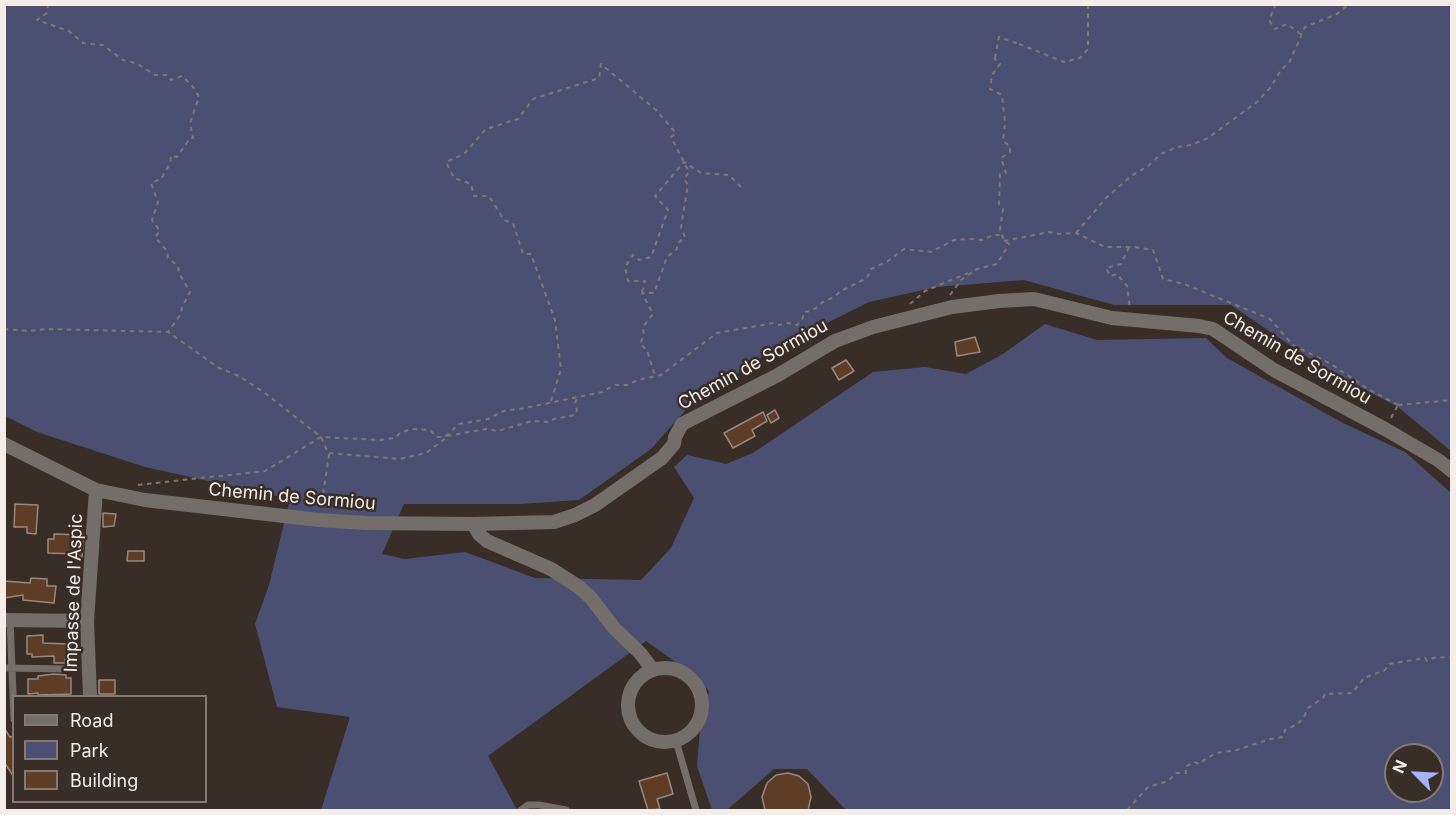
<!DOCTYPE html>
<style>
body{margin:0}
#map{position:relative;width:1456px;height:815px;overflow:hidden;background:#392d27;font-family:Inter,sans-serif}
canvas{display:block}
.frame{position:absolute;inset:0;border:6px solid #f5ede8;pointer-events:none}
.legend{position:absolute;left:12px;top:695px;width:195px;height:108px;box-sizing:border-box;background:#392d27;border:2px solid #847a74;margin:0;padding:8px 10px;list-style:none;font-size:18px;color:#f5ede8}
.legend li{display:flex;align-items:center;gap:12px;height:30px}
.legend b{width:30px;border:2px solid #847a74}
.north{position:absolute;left:1384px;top:743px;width:60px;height:60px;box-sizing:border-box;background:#392d27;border:2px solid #847a74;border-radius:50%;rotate:294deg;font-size:16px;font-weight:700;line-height:24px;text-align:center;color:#f5ede8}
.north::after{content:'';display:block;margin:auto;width:21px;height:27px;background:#a6b1fc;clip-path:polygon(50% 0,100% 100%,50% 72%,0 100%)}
</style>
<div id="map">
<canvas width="1456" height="815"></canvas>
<div class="frame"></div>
<ul class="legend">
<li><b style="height:8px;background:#746e6b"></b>Road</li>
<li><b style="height:16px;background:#4b5073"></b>Park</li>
<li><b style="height:16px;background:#5f3c26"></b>Building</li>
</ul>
<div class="north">N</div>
</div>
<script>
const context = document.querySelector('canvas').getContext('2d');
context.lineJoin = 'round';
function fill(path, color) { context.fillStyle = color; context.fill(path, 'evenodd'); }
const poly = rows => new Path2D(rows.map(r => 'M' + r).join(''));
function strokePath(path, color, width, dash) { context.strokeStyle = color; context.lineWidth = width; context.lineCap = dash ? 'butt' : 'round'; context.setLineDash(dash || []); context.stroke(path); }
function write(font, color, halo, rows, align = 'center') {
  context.font = font + ' Inter,sans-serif'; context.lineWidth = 5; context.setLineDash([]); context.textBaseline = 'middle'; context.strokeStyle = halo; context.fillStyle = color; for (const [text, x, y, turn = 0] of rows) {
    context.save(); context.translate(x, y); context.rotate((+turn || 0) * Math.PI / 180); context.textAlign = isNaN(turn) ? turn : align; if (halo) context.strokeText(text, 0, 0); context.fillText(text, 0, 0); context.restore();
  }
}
fill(poly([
 [4,5,1451,5,1451,451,1398,407,1322,367,1231,305,1114,305,1024,280,937,287,869,302,773,350,691,404,651,449,579,500,520,504,404,504,382,554,405,559,465,552,535,578,641,580,671,548,694,498,674,467,687,455,726,464,753,453,873,372,925,367,966,374,1003,354,1045,324,1097,340,1206,338,1227,358,1343,423,1405,452,1451,493,1451,810,846,810,807,769,774,769,727,810,712,810,697,766,700,730,709,691,695,676,646,641,488,756,517,810,321,810,350,717,277,707,255,624,269,585,290,499,145,467,37,432,5,416],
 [1396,755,1432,755,1432,791,1396,791]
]), '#4b5073');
const building = poly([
 [975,337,980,352,957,356,955,342,975,337],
 [846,360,854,371,839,380,832,368,846,360],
 [775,410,779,418,771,423,767,415,775,410],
 [763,412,767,421,752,430,755,436,733,448,724,433,763,412],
 [15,504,38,505,36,534,27,533,27,527,14,527,15,504],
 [103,513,116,514,114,526,103,527,103,513],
 [54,534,84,535,82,557,75,554,48,553,48,539,54,539,54,534],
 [128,551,144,551,144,561,127,561,128,551],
 [31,578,47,579,47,586,56,586,54,603,23,600,23,595,4,598,4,581,30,583,31,578],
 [43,635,43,643,69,644,69,659,65,659,65,663,54,663,54,656,32,657,32,654,27,654,27,636,43,635],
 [54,674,66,675,66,678,71,678,71,694,38,695,38,693,28,694,28,679,38,679,38,676,54,674],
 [99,680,115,680,115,694,99,694,99,680],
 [4,728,10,737,14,736,14,777,4,762,4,728],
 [667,773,673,794,657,799,660,809,648,810,639,781,667,773],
 [788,773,799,776,808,784,811,797,808,810,765,810,762,797,767,783,776,775,788,773]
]);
fill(building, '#5f3c26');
strokePath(building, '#978980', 1.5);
strokePath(poly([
 [48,4,47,13,37,20,69,31,83,43,103,45,123,60,136,63,155,75,167,75,171,80,182,76,194,88,199,97,190,123,193,138,190,138,177,157,171,156,170,164,161,179,151,183,158,202,152,220,160,231,155,237,167,251,168,258,178,266,179,273,190,292,182,307,181,314,168,332],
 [1276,4,1269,20,1275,29,1287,24,1302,35],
 [1019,44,1064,62,1080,58,1088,49,1088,4],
 [995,58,999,37,1019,44],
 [1076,233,1106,198,1131,176,1148,166,1161,154,1177,147,1191,145,1208,138,1257,102,1270,88,1281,70,1289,63,1305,27,1337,14,1349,4],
 [1004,241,1049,232,1059,234,1076,233,1105,247,1135,247,1153,250,1163,279,1184,284,1270,319,1293,345,1331,364,1368,389,1398,405],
 [1129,247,1121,264,1106,268,1110,276,1117,274,1127,286,1130,309],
 [642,292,645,281,628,281,625,267,633,255,639,260,651,257,668,210,655,196,684,162,701,173,729,175,742,188],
 [950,295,961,280,977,269,997,264,1009,244,1004,241,1000,229,1003,209,999,204,1000,174,1006,173,1001,158,1010,152,1010,146,1003,141,1005,123,1002,95,990,89,992,75,1000,64,994,58],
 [910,304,925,291,968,273],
 [4,329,28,331,48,329,168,332,219,368,239,376,265,393,321,437,329,455,321,507],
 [551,401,561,369,555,320,531,254,523,254,513,223,504,220,489,196,474,196,471,184,454,178,446,162,464,154,486,129,518,119,533,99,599,78,601,64,656,110,676,133,671,137,689,172,684,179,688,185,681,227,685,237,677,244,677,249,667,257,654,293,642,293,653,314,643,327,644,335,640,344,647,350,655,376],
 [1398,405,1452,400],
 [1391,418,1398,405],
 [447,436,486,429,498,431,532,421,550,422,554,419,575,415,577,410,575,403,577,398],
 [329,453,400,459,426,453,446,438],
 [138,485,265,471,321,437,380,440,395,438,400,433,411,429,430,430,437,437,445,437,459,424,488,419,506,410,520,409,602,392,615,385,627,385,638,380,661,375,717,333,774,323,779,325,787,323,797,325,802,320,804,312,812,311,823,302,834,297,841,291,867,278,871,269,888,261,904,249,931,252,954,240,971,239,982,240,993,235,1003,235],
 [1127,810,1148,787,1168,781,1176,773,1186,773,1185,767,1194,762,1200,764,1204,760,1216,753,1237,750,1270,739,1283,737,1285,730,1296,725,1303,719,1308,708,1323,698,1325,694,1352,693,1364,678,1385,670,1389,664,1425,658,1427,661,1433,658,1452,657]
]), '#807670', 2, [4.5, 4.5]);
strokePath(poly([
 [10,620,14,719],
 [4,668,68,669],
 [676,741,696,810],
 [521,810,528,805,539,805,566,810]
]), '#746e6b', 7);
strokePath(poly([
 [4,444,96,490,145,500,319,520,366,523,473,524,554,522,575,515,595,505,662,458,674,444,675,437,682,424,778,375,835,341,873,327,952,307,999,301,1034,299,1112,318,1199,326,1213,329,1274,370,1385,429,1438,460,1452,471],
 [473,524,479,534,487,541,551,569,579,587,591,598,614,628,640,653,653,670],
 [4,620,87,621],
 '628 705a37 37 0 1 1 74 0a37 37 0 1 1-74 0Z',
 [90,696,87,621,96,490]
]), '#746e6b', 14);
write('18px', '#f5ede8', '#392d27', [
 ["Chemin de Sormiou",1297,358,30],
 ["Chemin de Sormiou",753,365,-29],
 ["Chemin de Sormiou",292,497,5],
 ["Impasse de l'Aspic",74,593,-88]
]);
</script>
